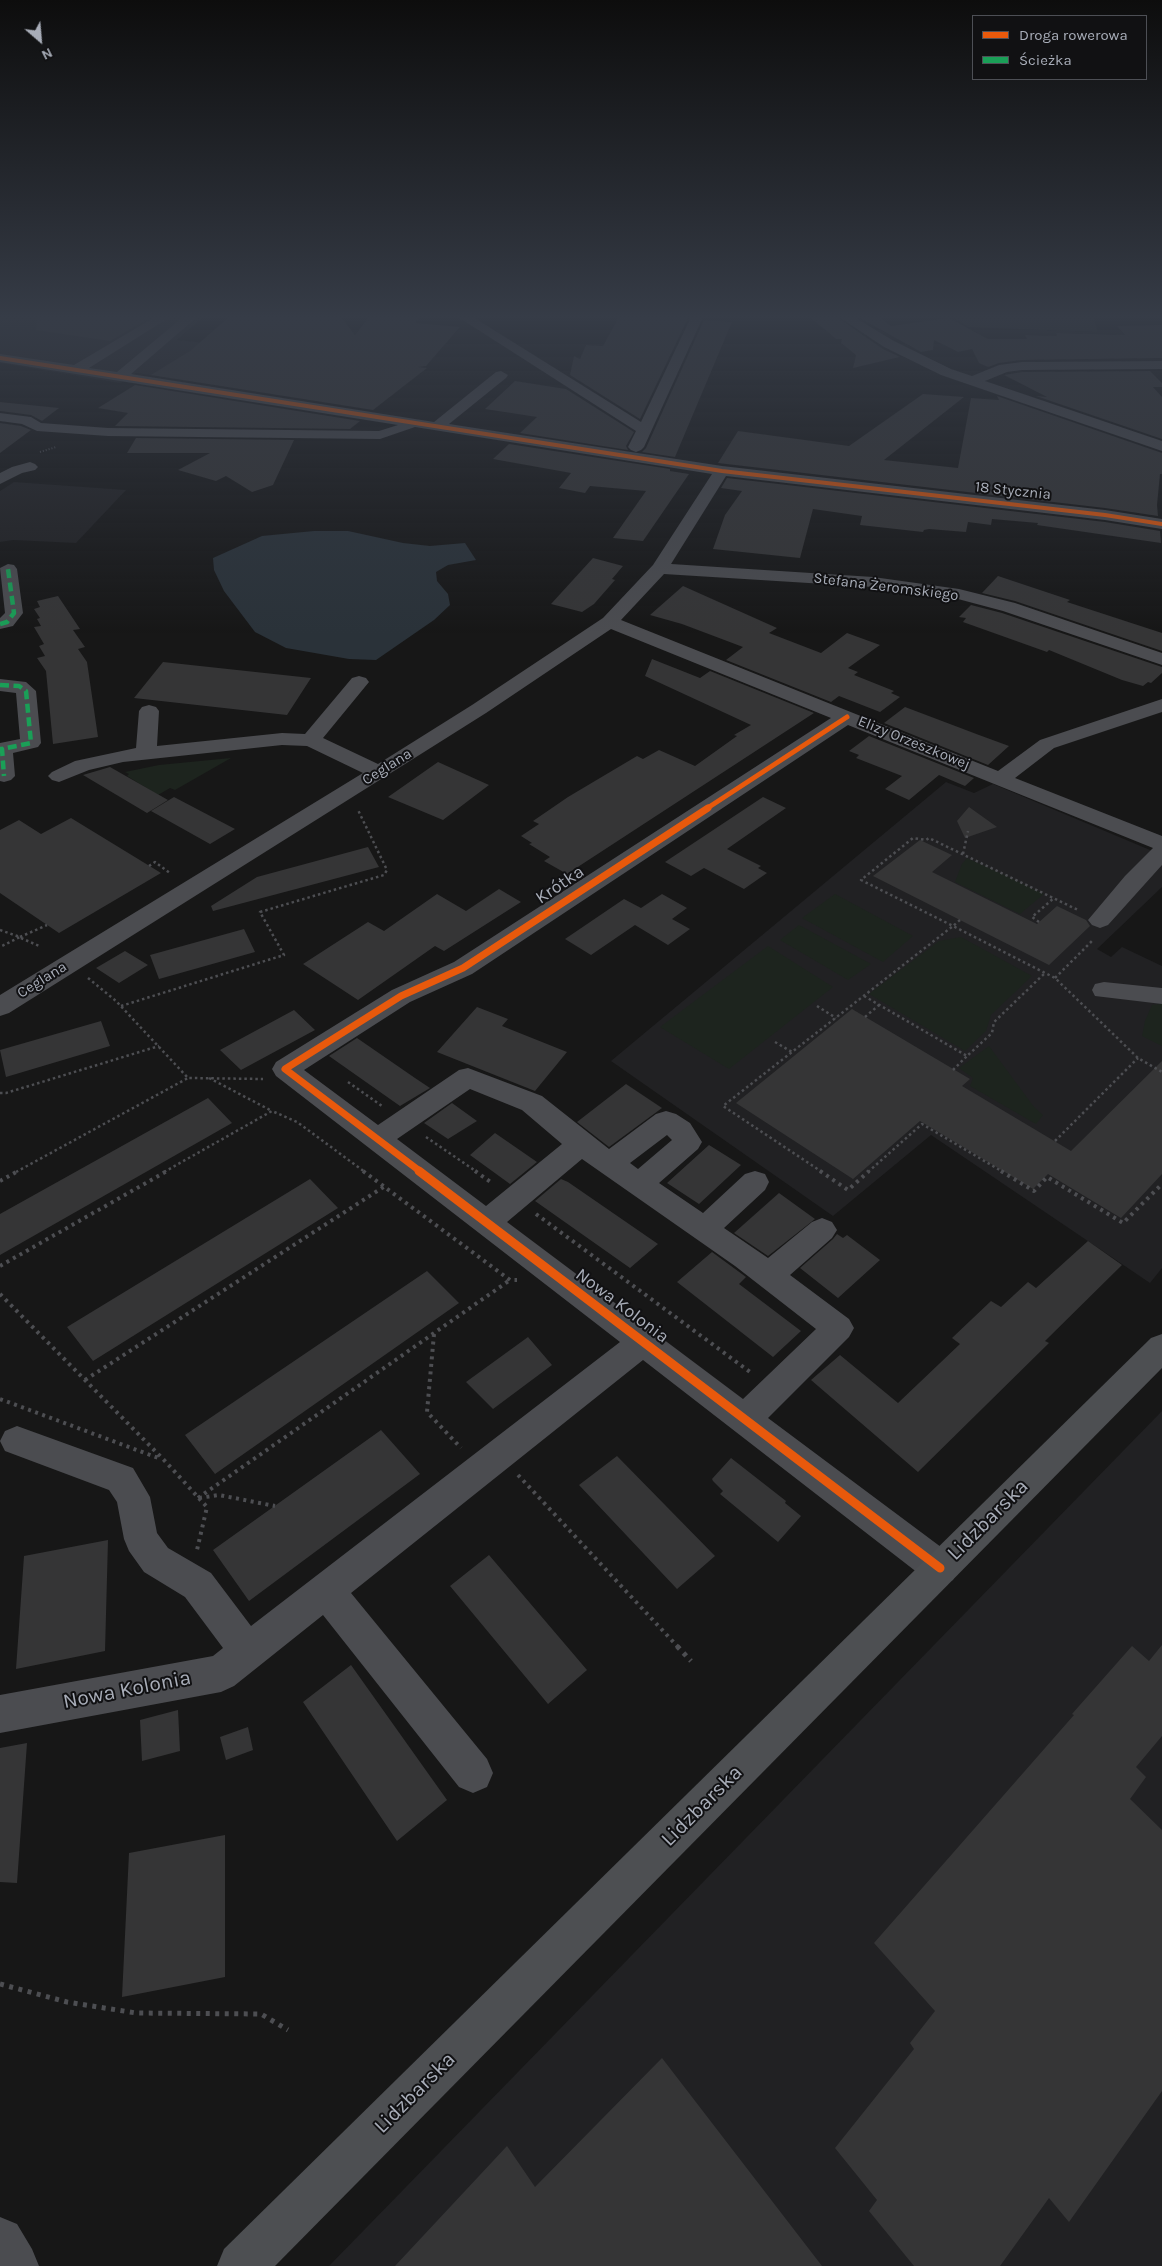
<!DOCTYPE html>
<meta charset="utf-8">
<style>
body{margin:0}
#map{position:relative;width:1162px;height:2266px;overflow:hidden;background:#171717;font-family:Karla,sans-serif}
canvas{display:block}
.legend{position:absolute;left:972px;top:15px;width:175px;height:65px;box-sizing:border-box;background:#111113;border:1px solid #4d4f55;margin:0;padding:6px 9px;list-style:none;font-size:15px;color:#a8adb8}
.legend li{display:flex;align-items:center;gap:10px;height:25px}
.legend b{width:25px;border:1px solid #4d4f55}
.north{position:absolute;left:15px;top:15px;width:50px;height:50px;-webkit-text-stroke:4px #111113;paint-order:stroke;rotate:153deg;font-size:14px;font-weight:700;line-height:20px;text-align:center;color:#a8adb8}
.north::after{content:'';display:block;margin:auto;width:18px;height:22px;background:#a8adb8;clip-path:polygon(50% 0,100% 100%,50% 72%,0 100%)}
</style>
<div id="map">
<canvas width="1162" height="2266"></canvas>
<ul class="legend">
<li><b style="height:6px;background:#e8590c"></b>Droga rowerowa</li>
<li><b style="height:6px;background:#1a9f57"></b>Ścieżka</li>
</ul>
<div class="north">N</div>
</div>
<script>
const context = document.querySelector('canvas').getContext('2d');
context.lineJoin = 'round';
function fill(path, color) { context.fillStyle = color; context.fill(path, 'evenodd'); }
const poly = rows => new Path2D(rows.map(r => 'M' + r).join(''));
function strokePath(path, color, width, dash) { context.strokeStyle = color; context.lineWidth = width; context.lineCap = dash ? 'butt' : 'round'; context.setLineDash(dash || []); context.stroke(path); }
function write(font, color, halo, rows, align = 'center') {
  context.font = font + ' Karla,sans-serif'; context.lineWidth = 4; context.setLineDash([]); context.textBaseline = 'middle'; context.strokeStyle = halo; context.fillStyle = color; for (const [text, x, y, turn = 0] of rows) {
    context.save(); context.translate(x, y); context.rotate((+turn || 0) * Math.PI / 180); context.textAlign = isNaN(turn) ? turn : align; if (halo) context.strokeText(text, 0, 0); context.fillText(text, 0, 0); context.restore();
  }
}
fill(poly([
 [0,317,203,317,177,340,278,351,226,386,136,373,120,383,0,363],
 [14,482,126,490,76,543,13,540,0,542,0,491],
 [946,782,974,793,993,784,1162,855,1162,887,1097,949,1111,957,1122,947,1162,966,1162,1268,1150,1283,931,1135,833,1216,611,1061],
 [1162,1411,1162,2266,329,2266]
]), '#212123');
fill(poly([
 [953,317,1093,317,1098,332,968,327],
 [231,758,175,790,170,788,158,795,127,776,129,774,125,772,159,765],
 [967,858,1002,874,1044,894,1020,914,955,882,962,864],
 [835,894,913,936,883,962,802,918],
 [799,925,871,964,848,980,780,940],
 [961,937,1032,976,991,1015,986,1031,965,1051,869,994,939,941],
 [768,946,833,987,729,1069,660,1027],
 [1162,1004,1162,1046,1142,1036,1145,1021,1152,1005],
 [989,1046,1034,1107,1043,1115,1036,1124,970,1086,973,1078,959,1068]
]), '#1d241e');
fill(poly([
 [314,531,348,531,403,543,430,546,465,543,476,560,448,565,436,572,437,581,448,594,450,605,434,620,376,660,349,659,286,648,255,632,224,591,214,570,213,558,262,536]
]), '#2a3239');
fill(poly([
 [37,317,151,317,110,341,36,330],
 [229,317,341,317,355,335,369,317,420,317,415,323,460,327,426,366,418,367,427,368,373,410,151,375,190,351],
 [619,317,688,318,640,419,570,375,574,356,580,359,586,345,603,346],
 [810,317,837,317,883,349,900,357,853,368,856,355,841,343,842,339,836,339],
 [858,317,879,317,891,326,949,318,988,339,1027,339,1025,335,1057,336,1056,333,1125,335,1117,326,1162,325,1162,358,1022,360,999,363,988,367,979,363,972,349,958,352,934,340,933,350,921,352],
 [704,320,732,322,675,457,642,452,646,448],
 [1150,371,1162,383,1162,387,1153,387,1162,397,1162,439,1036,396,1047,397,1004,375,1022,372],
 [515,381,566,389,634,432,626,446,628,450,520,433,537,417,485,409],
 [135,385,360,421,350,429,115,426,128,413,98,408],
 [923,394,964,397,884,460,958,468,971,398,999,400,997,396,1162,453,1162,474,1160,474,1157,505,1158,516,1105,508,718,463,738,431,849,446],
 [0,402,59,408,42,421,31,415,0,411],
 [0,423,21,426,31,430,0,453],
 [136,438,294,440,273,485,252,492,226,476,216,481,178,470,210,453,127,453],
 [509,444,670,469,670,471,689,474,643,541,613,538,646,491,590,486,585,493,559,488,571,473,493,459],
 [727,478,1105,522,1160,531,1161,543,1037,525,1038,523,992,519,991,525,968,522,966,532,929,529,924,530,923,532,860,525,862,516,813,509,800,558,713,549,725,515,742,491,721,488],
 [593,558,623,566,612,579,615,580,594,604,582,612,551,604],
 [998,576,1070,600,1067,602,1162,633,1162,651,1015,601,982,593],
 [683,586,777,628,769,633,821,653,847,633,880,645,848,668,858,672,854,675,894,691,891,693,900,697,880,712,839,696,831,702,726,660,743,647,682,624,650,615],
 [58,596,80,629,73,630,85,647,78,649,87,662,98,737,53,744,46,671,37,658,45,656,39,646,44,644,34,627,41,626,37,619,40,618,34,609,40,607,37,601],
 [971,605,1002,613,1162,667,1162,673,1151,683,1148,682,1143,686,1122,680,1049,650,1047,652,963,622,966,618,959,617],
 [652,659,700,678,710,671,814,713,567,874,544,861,550,857,529,844,532,843,521,836,539,824,533,821,568,797,637,756,643,759,659,750,695,766,737,736,734,735,751,725,645,676],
 [163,662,311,678,287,715,134,698],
 [905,707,979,735,1009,746,988,765,884,723],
 [869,736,974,778,965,786,939,775,909,800,885,789,902,776,856,758,859,755,849,751],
 [438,762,489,785,443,820,388,797],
 [110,767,168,800,147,813,83,775],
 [174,797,235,829,210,844,151,811],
 [763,797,786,808,727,849,761,866,758,868,767,873,744,889,704,868,691,876,665,862],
 [969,807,997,827,965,838,957,821],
 [71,818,161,873,59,933,0,893,0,830,19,820,41,834],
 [920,840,952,855,932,872,1037,924,1057,906,1086,920,1090,926,1049,965,873,876],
 [368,847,379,867,213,911,211,906,257,877],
 [499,889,521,902,444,951,435,946,358,1000,303,964,368,922,384,931,437,894,466,911],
 [662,894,687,908,672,919,690,929,668,945,635,925,591,955,565,939,624,899,641,908],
 [244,929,255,952,159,979,150,955],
 [125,951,148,965,119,983,96,968],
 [477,1007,508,1019,502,1026,567,1052,535,1091,437,1052],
 [852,1009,970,1079,962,1086,1071,1151,1162,1061,1162,1174,1121,1218,1048,1174,1033,1189,920,1121,853,1179,736,1103],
 [294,1010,315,1030,241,1070,220,1050],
 [101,1021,110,1046,6,1077,0,1050],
 [357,1038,415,1078,430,1088,400,1106,329,1056],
 [626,1084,662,1108,609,1147,577,1122],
 [208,1098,232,1123,0,1255,0,1214],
 [452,1103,477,1121,448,1139,424,1123],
 [495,1133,537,1162,510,1184,470,1155],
 [709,1145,741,1165,699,1204,667,1183],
 [310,1179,338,1208,93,1361,67,1327],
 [561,1179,568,1182,658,1244,630,1268,535,1201],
 [779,1193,815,1219,768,1256,734,1233],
 [837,1234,843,1238,847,1235,880,1260,838,1298,800,1268,833,1239],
 [1088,1241,1122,1265,1045,1341,1049,1343,918,1472,811,1380,840,1355,898,1403,960,1344,952,1338,991,1301,1001,1307,1028,1282,1036,1288],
 [712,1252,746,1277,739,1284,801,1331,773,1357,677,1282],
 [427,1271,459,1303,215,1474,185,1435],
 [528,1337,552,1365,493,1409,466,1382],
 [381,1430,420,1474,249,1601,213,1550],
 [617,1456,715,1556,677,1589,579,1485],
 [731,1458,786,1501,785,1503,801,1516,778,1542,720,1494,723,1491,713,1481,712,1479],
 [108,1540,105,1651,16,1669,24,1556],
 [489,1555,587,1670,548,1704,450,1586],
 [1162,1645,1162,1736,1136,1767,1146,1777,1130,1799,1162,1830,1162,2091,1069,2222,1049,2198,1000,2266,914,2266,869,2211,877,2200,835,2148,914,2049,910,2043,935,2011,874,1943,1074,1715,1072,1714,1132,1646,1149,1661],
 [351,1665,447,1800,397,1841,303,1702],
 [178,1710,180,1751,142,1761,140,1720],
 [248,1727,253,1750,226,1760,220,1737],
 [27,1743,17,1883,0,1882,0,1748],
 [225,1835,225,1977,122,1997,129,1853],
 [662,2058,822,2266,395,2266,507,2146,535,2187]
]), '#353536');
strokePath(poly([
 [40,452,56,447]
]), '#4d4e52', 2, [1, 2]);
strokePath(poly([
 [963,854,968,831],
 [149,866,155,862,171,874],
 [960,920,953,926,861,880,913,838,926,840,929,838,1078,910],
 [1039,922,1032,917,1054,898],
 [0,930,20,937,0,947],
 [20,937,47,925],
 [21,938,39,946],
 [88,978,116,1001,188,1078,263,1079],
 [1055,978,1093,940],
 [864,996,967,1056,992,1033,994,1022,1045,973],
 [121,1006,284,955,260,912,384,875,387,870,358,810],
 [817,1006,836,1018],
 [865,1017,879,1005],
 [775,1042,792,1052],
 [953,1070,967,1056],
 [209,1078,272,1111],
 [348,1082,382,1106],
 [0,1093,6,1093,159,1046],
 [426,1137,477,1172],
 [1055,1141,1138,1058],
 [16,1172,188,1078],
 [164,1172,272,1111,297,1122,365,1172],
 [822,1172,723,1106,953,926,1055,978,1138,1058,1162,1072],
 [868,1172,922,1124,1003,1172]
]), '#4d4e52', 2.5, [2.5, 3]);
strokePath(poly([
 [363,1171,510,1280,517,1280],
 [475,1171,492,1183],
 [820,1171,848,1190,869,1171],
 [1001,1171,1034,1191,1047,1177,1123,1223,1162,1184],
 [0,1181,18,1171],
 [536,1214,750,1372],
 [0,1266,167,1171],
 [0,1294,164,1460,207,1507,197,1550],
 [434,1334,427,1412,461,1448],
 [85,1380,385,1186],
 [0,1399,161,1459],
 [518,1475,678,1647],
 [198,1498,510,1280],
 [199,1498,219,1495,275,1506]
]), '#4d4e52', 4, [3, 4.5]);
strokePath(poly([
 [677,1646,691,1661],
 [0,1984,67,2002,136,2013,261,2014,288,2030]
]), '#4d4e52', 5, [4, 5.5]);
fill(poly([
 [155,317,170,317,89,368,117,372,183,317,197,317,131,374,434,422,496,372,501,371,508,375,506,378,449,424,722,466,1105,510,1162,519,1162,529,1105,520,726,476,671,564,873,577,959,589,1015,603,1162,653,1162,665,1003,611,958,599,873,587,664,574,621,620,998,771,1040,740,1162,699,1162,712,1054,748,1015,778,1162,836,1162,865,1108,925,1100,928,1092,925,1088,920,1125,876,1153,848,848,725,472,974,410,1002,304,1070,378,1125,459,1070,468,1068,542,1096,609,1149,656,1114,666,1111,676,1114,690,1123,702,1142,698,1149,659,1183,703,1213,745,1174,755,1171,765,1174,769,1182,765,1190,724,1228,768,1258,812,1222,822,1218,832,1222,837,1230,832,1238,790,1275,849,1319,854,1328,849,1337,768,1418,953,1556,958,1568,953,1580,940,1585,927,1580,643,1360,351,1593,487,1759,493,1773,487,1787,473,1793,459,1787,323,1615,234,1686,221,1692,0,1733,0,1695,213,1656,223,1648,185,1597,144,1572,129,1551,124,1539,117,1502,109,1490,5,1451,0,1441,5,1431,17,1426,133,1468,150,1497,157,1533,168,1548,211,1573,251,1626,620,1342,276,1076,272,1069,276,1062,392,990,454,962,831,718,611,629,486,713,386,776,9,1013,0,1016,0,995,363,773,307,746,282,745,123,762,89,770,59,782,52,780,48,776,52,772,75,761,136,748,139,711,142,707,149,705,156,707,159,711,157,746,282,733,305,734,352,678,359,676,366,678,369,682,323,738,378,764,472,705,603,618,653,565,712,474,415,427,380,439,108,436,37,431,22,424,0,421,0,413,31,417,41,423,108,428,379,431,398,425,0,362,0,354,74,365,155,317],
 [470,1089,522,1110,562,1144,486,1206,397,1139,470,1089],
 [667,1135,672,1140,638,1169,630,1163,667,1135],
 [582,1159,735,1266,816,1329,743,1399,507,1222,582,1159],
 [458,317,473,317,641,422,691,317,703,317,644,447,641,450,636,452,631,450,628,447,636,431,458,317],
 [839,317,854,317,894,341,951,369,972,376,999,365,1022,362,1162,361,1162,369,1022,370,1007,372,985,381,1162,441,1162,451,941,375,884,347,839,317],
 [30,462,35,464,38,467,35,470,22,473,0,484,0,473,12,467,30,462],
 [8,564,14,565,17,569,23,613,13,626,0,629,0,618,5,613,0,568,8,564],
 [0,679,26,682,36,691,41,743,38,747,13,753,15,776,11,780,4,782,0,781,0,743,20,739,16,693,0,691,0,679],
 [1104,982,1162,988,1162,1004,1095,996,1092,990,1095,984,1104,982],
 [0,2217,17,2224,32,2249,39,2266,0,2266,0,2217]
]), '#4b4c50');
fill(poly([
 [1162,1334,1162,1368,275,2266,217,2266,224,2249,1151,1338,1162,1334]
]), '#4d4f52');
strokePath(poly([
 [0,624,7,622,14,613,8,569],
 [0,685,19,686,26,691,31,743,2,749],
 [0,749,2,749,4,776]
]), '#1a9f57', 4.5, [9, 4.5]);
strokePath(poly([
 [0,358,722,471,1105,515,1162,524]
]), '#e8590c', 4);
strokePath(poly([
 [706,809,847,717]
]), '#e8590c', 5);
strokePath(poly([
 [421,1172,285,1069,401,996,463,968,708,808]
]), '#e8590c', 7);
strokePath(poly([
 [419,1171,940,1568]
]), '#e8590c', 9);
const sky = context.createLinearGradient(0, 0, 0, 634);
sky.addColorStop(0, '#0d0d0d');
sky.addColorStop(0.5, '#363c47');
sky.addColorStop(1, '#363c4700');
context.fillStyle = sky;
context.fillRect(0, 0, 1162, 634);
write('15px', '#a8adb8', '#111113', [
 ["18 Stycznia",1013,491,6],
 ["Stefana Żeromskiego",886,587,7],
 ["Elizy Orzeszkowej",914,743,22],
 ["Ceglana",387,767,-32],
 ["Ceglana",42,980,-32]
]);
write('18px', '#a8adb8', '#111113', [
 ["Krótka",560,885,-34],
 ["Nowa Kolonia",622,1306,37]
]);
write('21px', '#a8adb8', '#111113', [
 ["Lidzbarska",988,1520,-45],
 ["Nowa Kolonia",127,1690,-11],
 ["Lidzbarska",702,1806,-45],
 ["Lidzbarska",415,2093,-45]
]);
</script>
